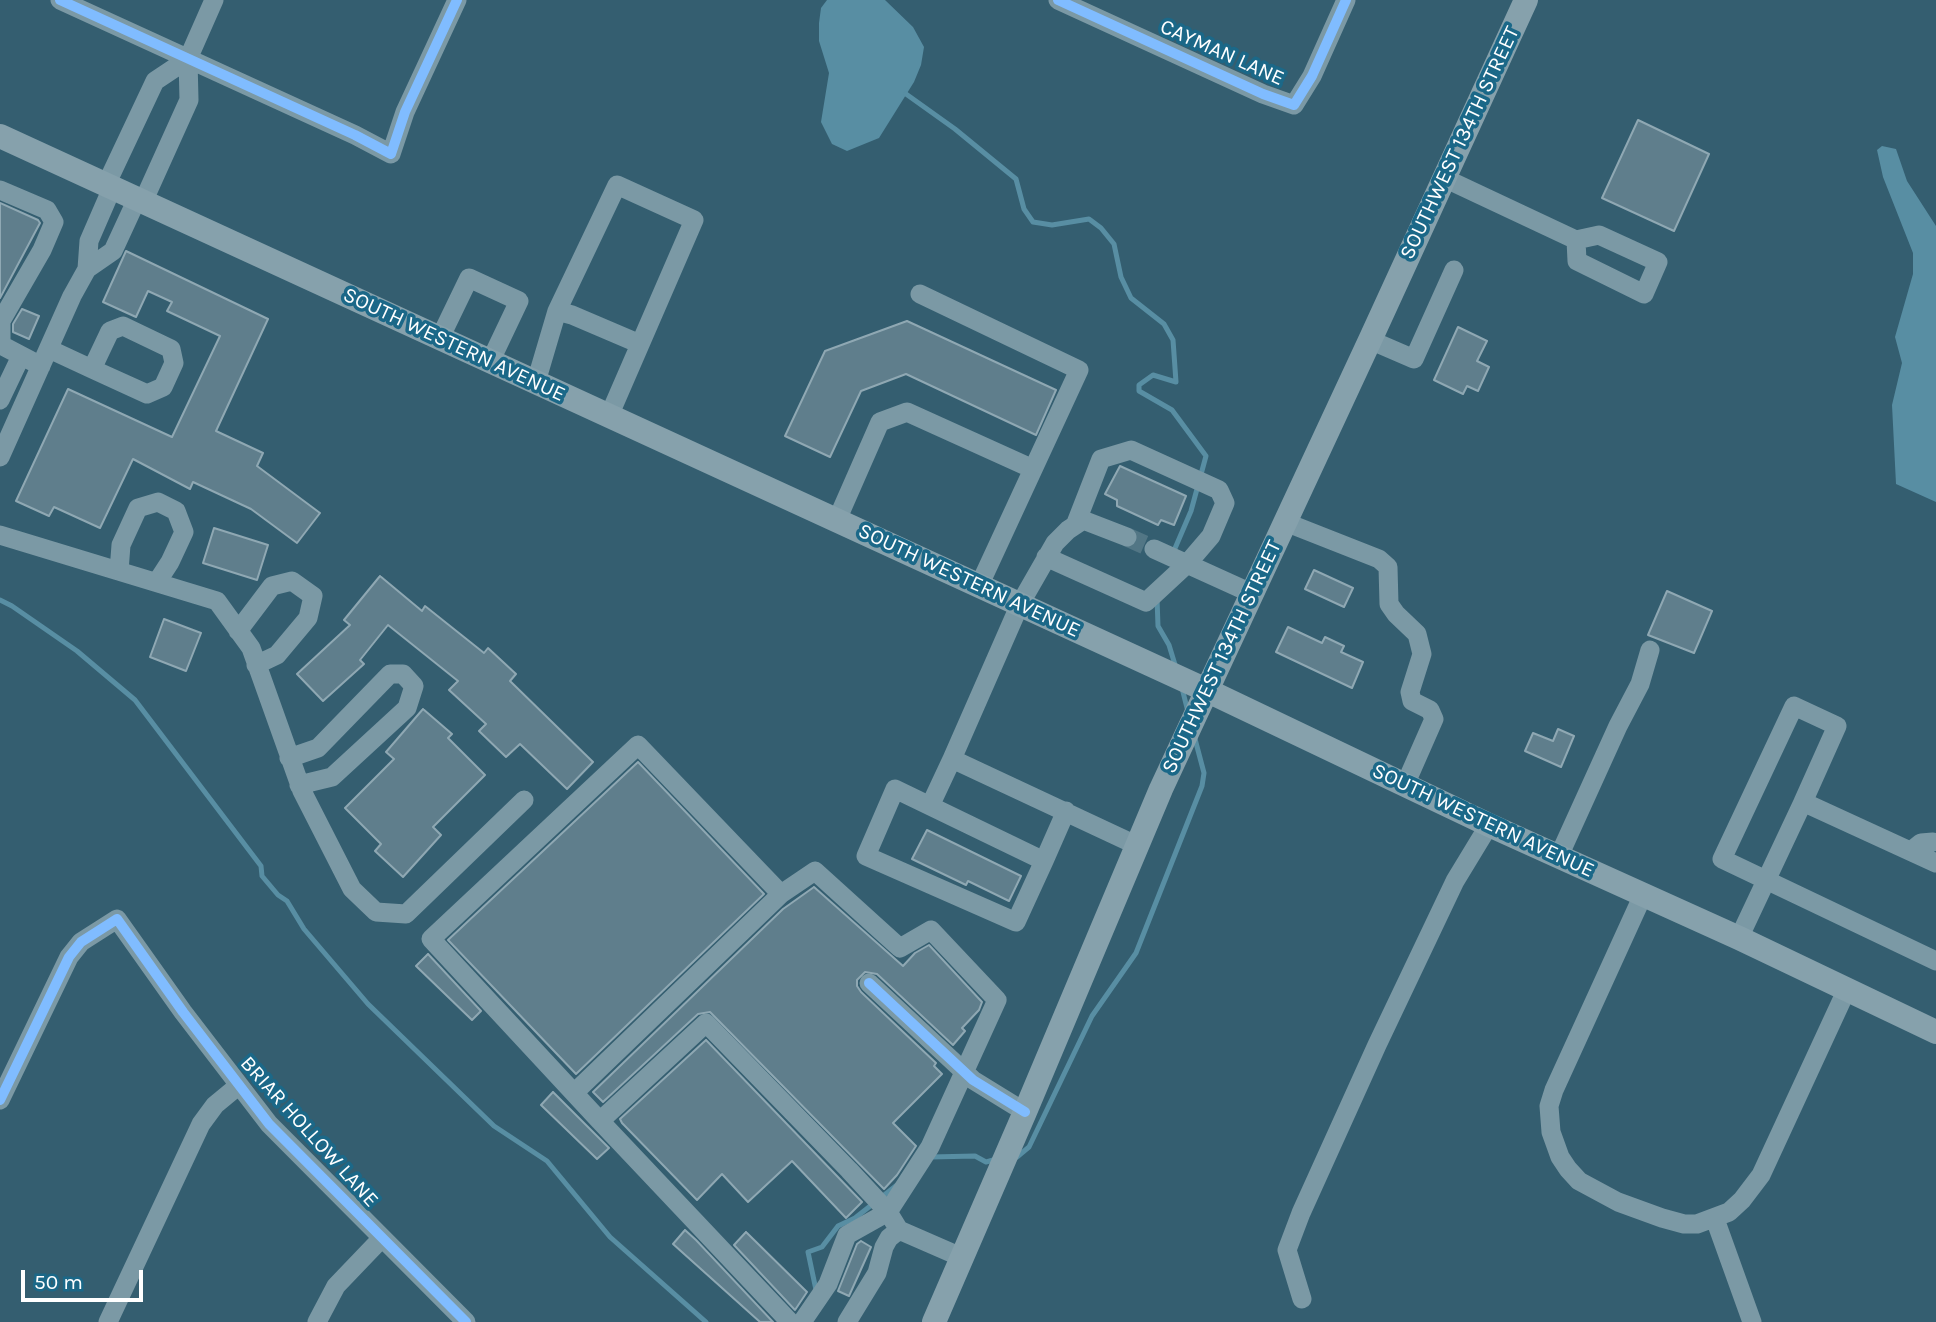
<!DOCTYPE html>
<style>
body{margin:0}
#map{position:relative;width:1936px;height:1322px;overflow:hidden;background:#345e70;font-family:Karla,sans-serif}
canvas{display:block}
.scale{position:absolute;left:21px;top:1270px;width:122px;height:32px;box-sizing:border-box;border:4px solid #fff;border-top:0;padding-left:9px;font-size:21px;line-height:24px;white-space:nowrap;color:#fff;-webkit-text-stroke:5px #1b6888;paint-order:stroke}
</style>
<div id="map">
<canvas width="1936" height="1322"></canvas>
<div class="scale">50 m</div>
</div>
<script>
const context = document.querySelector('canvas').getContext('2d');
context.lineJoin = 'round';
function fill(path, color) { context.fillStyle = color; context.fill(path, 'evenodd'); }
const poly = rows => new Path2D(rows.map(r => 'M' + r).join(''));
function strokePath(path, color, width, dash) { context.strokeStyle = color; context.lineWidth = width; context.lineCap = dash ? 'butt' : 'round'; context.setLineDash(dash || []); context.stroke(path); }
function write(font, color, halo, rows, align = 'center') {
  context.font = font + ' Karla,sans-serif'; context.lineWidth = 7; context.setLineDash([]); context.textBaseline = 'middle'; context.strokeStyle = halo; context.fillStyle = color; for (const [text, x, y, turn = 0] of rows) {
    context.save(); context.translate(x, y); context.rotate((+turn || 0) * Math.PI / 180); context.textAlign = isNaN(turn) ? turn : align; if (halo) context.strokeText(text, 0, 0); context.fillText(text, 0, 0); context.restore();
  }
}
fill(poly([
 [827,0,885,0,913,27,924,47,921,65,914,82,879,138,847,151,832,144,821,122,829,73,819,41,819,23,821,8],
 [1882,146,1896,149,1907,181,1936,226,1936,502,1896,484,1892,405,1902,363,1895,337,1913,274,1913,253,1883,177,1877,150]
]), '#588ea3');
strokePath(poly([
 [906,94,955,129,1016,179,1024,209,1033,222,1052,225,1089,219,1101,228,1114,244,1121,277,1131,298,1164,324,1173,340,1176,382,1153,375,1139,385,1139,391,1172,410,1206,456,1191,511,1173,553],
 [1157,598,1158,626,1169,645,1176,668],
 [0,600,12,606,77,651,135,700,261,866,262,876,278,895,287,901,304,929,368,1004,494,1126,547,1161,610,1237,706,1322],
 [1182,688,1188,712],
 [931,1157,975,1156,986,1162,997,1159],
 [1017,1157,1029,1147,1092,1016,1136,953,1202,786,1204,773,1195,739],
 [816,1290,808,1252,822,1247,838,1226,855,1218,897,1185]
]), '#588ea3', 5);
const building = poly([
 [1638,120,1709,154,1674,231,1602,198,1638,120],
 [0,203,38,220,40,223,0,298,0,203],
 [126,251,268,319,216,431,263,453,257,466,320,513,297,543,251,509,193,482,190,489,133,459,100,528,54,507,49,516,16,501,68,389,172,437,220,336,167,311,172,302,148,291,136,317,103,302,126,251],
 [22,309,39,316,29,339,13,332,13,324,22,309],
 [907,321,1056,390,1036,435,906,374,861,391,830,457,785,436,825,351,907,321],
 [1458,327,1487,341,1477,361,1489,367,1478,391,1467,386,1463,394,1434,380,1458,327],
 [1120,466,1186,496,1174,525,1161,520,1158,525,1117,506,1117,500,1105,494,1120,466],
 [214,528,268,545,257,580,203,563,214,528],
 [1314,570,1353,588,1344,607,1305,589,1314,570],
 [380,576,422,611,425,606,484,653,488,648,516,674,510,681,593,762,567,789,520,744,506,757,479,731,486,724,449,690,458,681,388,625,360,660,364,664,323,701,297,674,350,625,344,620,380,576],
 [1667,591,1712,611,1694,653,1648,635,1667,591],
 [164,619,201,633,186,671,150,657,164,619],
 [1288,627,1322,643,1325,637,1344,646,1341,652,1363,662,1352,688,1276,652,1288,627],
 [423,709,452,734,448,738,485,775,433,827,441,835,403,877,375,851,381,844,345,808,394,759,386,752,423,709],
 [1558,729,1574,736,1561,767,1525,751,1533,733,1553,741,1558,729],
 [638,762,764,894,576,1074,448,940,638,762],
 [927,830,1021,876,1009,901,968,881,966,885,912,859,927,830],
 [814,887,903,966,915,953,929,945,982,1002,979,1010,962,1028,965,1031,953,1045,877,974,865,972,857,980,857,986,861,992,936,1063,934,1066,942,1074,893,1123,916,1146,897,1175,884,1189,710,1012,698,1014,603,1102,593,1092,783,909,814,887],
 [428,954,481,1011,472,1020,416,966,428,954],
 [706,1040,862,1202,846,1218,792,1161,748,1202,722,1174,697,1200,622,1123,620,1119,706,1040],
 [553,1092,609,1148,597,1159,541,1105,553,1092],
 [685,1230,696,1240,773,1322,760,1322,673,1244,685,1230],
 [746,1232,807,1292,795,1310,734,1245,746,1232],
 [861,1241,871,1247,849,1296,838,1291,857,1244,861,1241]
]);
fill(building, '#5f7e8c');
strokePath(building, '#8fa8b3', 2);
strokePath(poly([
 [1127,537,1154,549]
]), '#527685', 19, [19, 10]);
strokePath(poly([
 [60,0,355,135,391,154,405,112,457,0],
 [1058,0,1263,94,1294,105,1312,76,1346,0],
 [188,59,214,0],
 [1444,178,1576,240,1577,261,1644,294,1658,262,1599,235,1576,240],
 [106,185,155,81,188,59,189,100,143,202],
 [0,190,47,210,54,222,42,250,1,321,1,345,41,366],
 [87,269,113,251,137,199],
 [920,294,1079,370,979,586],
 [557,311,572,315,640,344],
 [440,338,469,278,519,301,490,362],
 [1370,340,1414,359,1454,270],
 [49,349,92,369,147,394,163,387,174,363,171,349,123,326,110,331,92,369],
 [536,382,557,311,617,185,694,220,609,416],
 [0,400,21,356],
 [0,457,72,296,87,269,89,241,112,188],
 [837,520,880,422,907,412,1033,469],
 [1285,522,1379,559,1388,567,1389,604,1396,614,1417,634,1422,654,1410,692,1412,701,1430,710,1434,719,1405,785],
 [0,535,217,601,251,648,302,791,352,889,376,912,406,914,524,800],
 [1127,537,1083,520,1068,530,1055,543,1020,604,952,759,1136,845],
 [1154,549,1251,593],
 [1046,557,1146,602,1187,564,1211,536,1225,503,1219,490,1131,450,1101,459,1076,523],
 [119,571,121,545,138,508,158,502,176,511,184,532,170,562,157,582],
 [238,631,272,586,292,581,313,596,308,618,277,655,256,665],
 [289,758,318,748,390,674,403,674,414,686,407,708,332,777,299,785],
 [930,806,952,759],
 [1911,851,1921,843,1933,842],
 [1559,856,1618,726,1640,684,1650,650],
 [1044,861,895,789,866,856,1016,922,1044,861,1066,811],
 [1936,863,1803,802,1837,726,1794,706,1722,859,1936,961],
 [1643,895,1554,1090,1549,1106,1551,1132,1560,1157,1568,1169,1579,1181,1618,1202,1662,1218,1684,1224,1697,1224,1729,1212,1742,1200,1761,1175,1847,989],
 [1739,938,1803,802],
 [869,983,973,1080,1025,1112],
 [575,1092,781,894],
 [0,1100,69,957,81,942,117,919,183,1012,269,1124,466,1322],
 [600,1121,431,939,638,745,781,894,815,871,900,948,931,930,997,1000,930,1147,888,1212,847,1235,828,1284,802,1322],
 [1715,1219,1752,1322],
 [1302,1299,1287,1250,1301,1213,1377,1045,1455,881,1489,825],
 [108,1322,201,1124,215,1105,238,1086],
 [317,1322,336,1286,381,1239],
 [790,1322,600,1121,706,1023,849,1170,888,1212,899,1230],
 [847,1322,877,1273,884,1247,889,1238,899,1230,961,1257]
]), '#7b99a5', 19);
strokePath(poly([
 [0,136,1206,690,1489,825,1739,938,1936,1032],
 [934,1322,1025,1112,1161,789,1371,338,1526,0]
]), '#86a1ac', 24);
strokePath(poly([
 [60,0,355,135,391,154,405,112,457,0],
 [1058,0,1263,94,1294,105,1312,76,1346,0],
 [869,983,973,1080,1025,1112],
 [0,1100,69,957,81,942,117,919,183,1012,269,1124,466,1322]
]), '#80bcff', 10);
write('21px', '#fff', '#1b6888', [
 ["CAYMAN LANE",1222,53,24],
 ["SOUTHWEST 134TH STREET",1460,143,-65],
 ["SOUTH WESTERN AVENUE",454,345,25],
 ["SOUTH WESTERN AVENUE",969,581,25],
 ["SOUTHWEST 134TH STREET",1222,657,-65],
 ["SOUTH WESTERN AVENUE",1483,821,25],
 ["BRIAR HOLLOW LANE",309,1132,48]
]);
</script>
